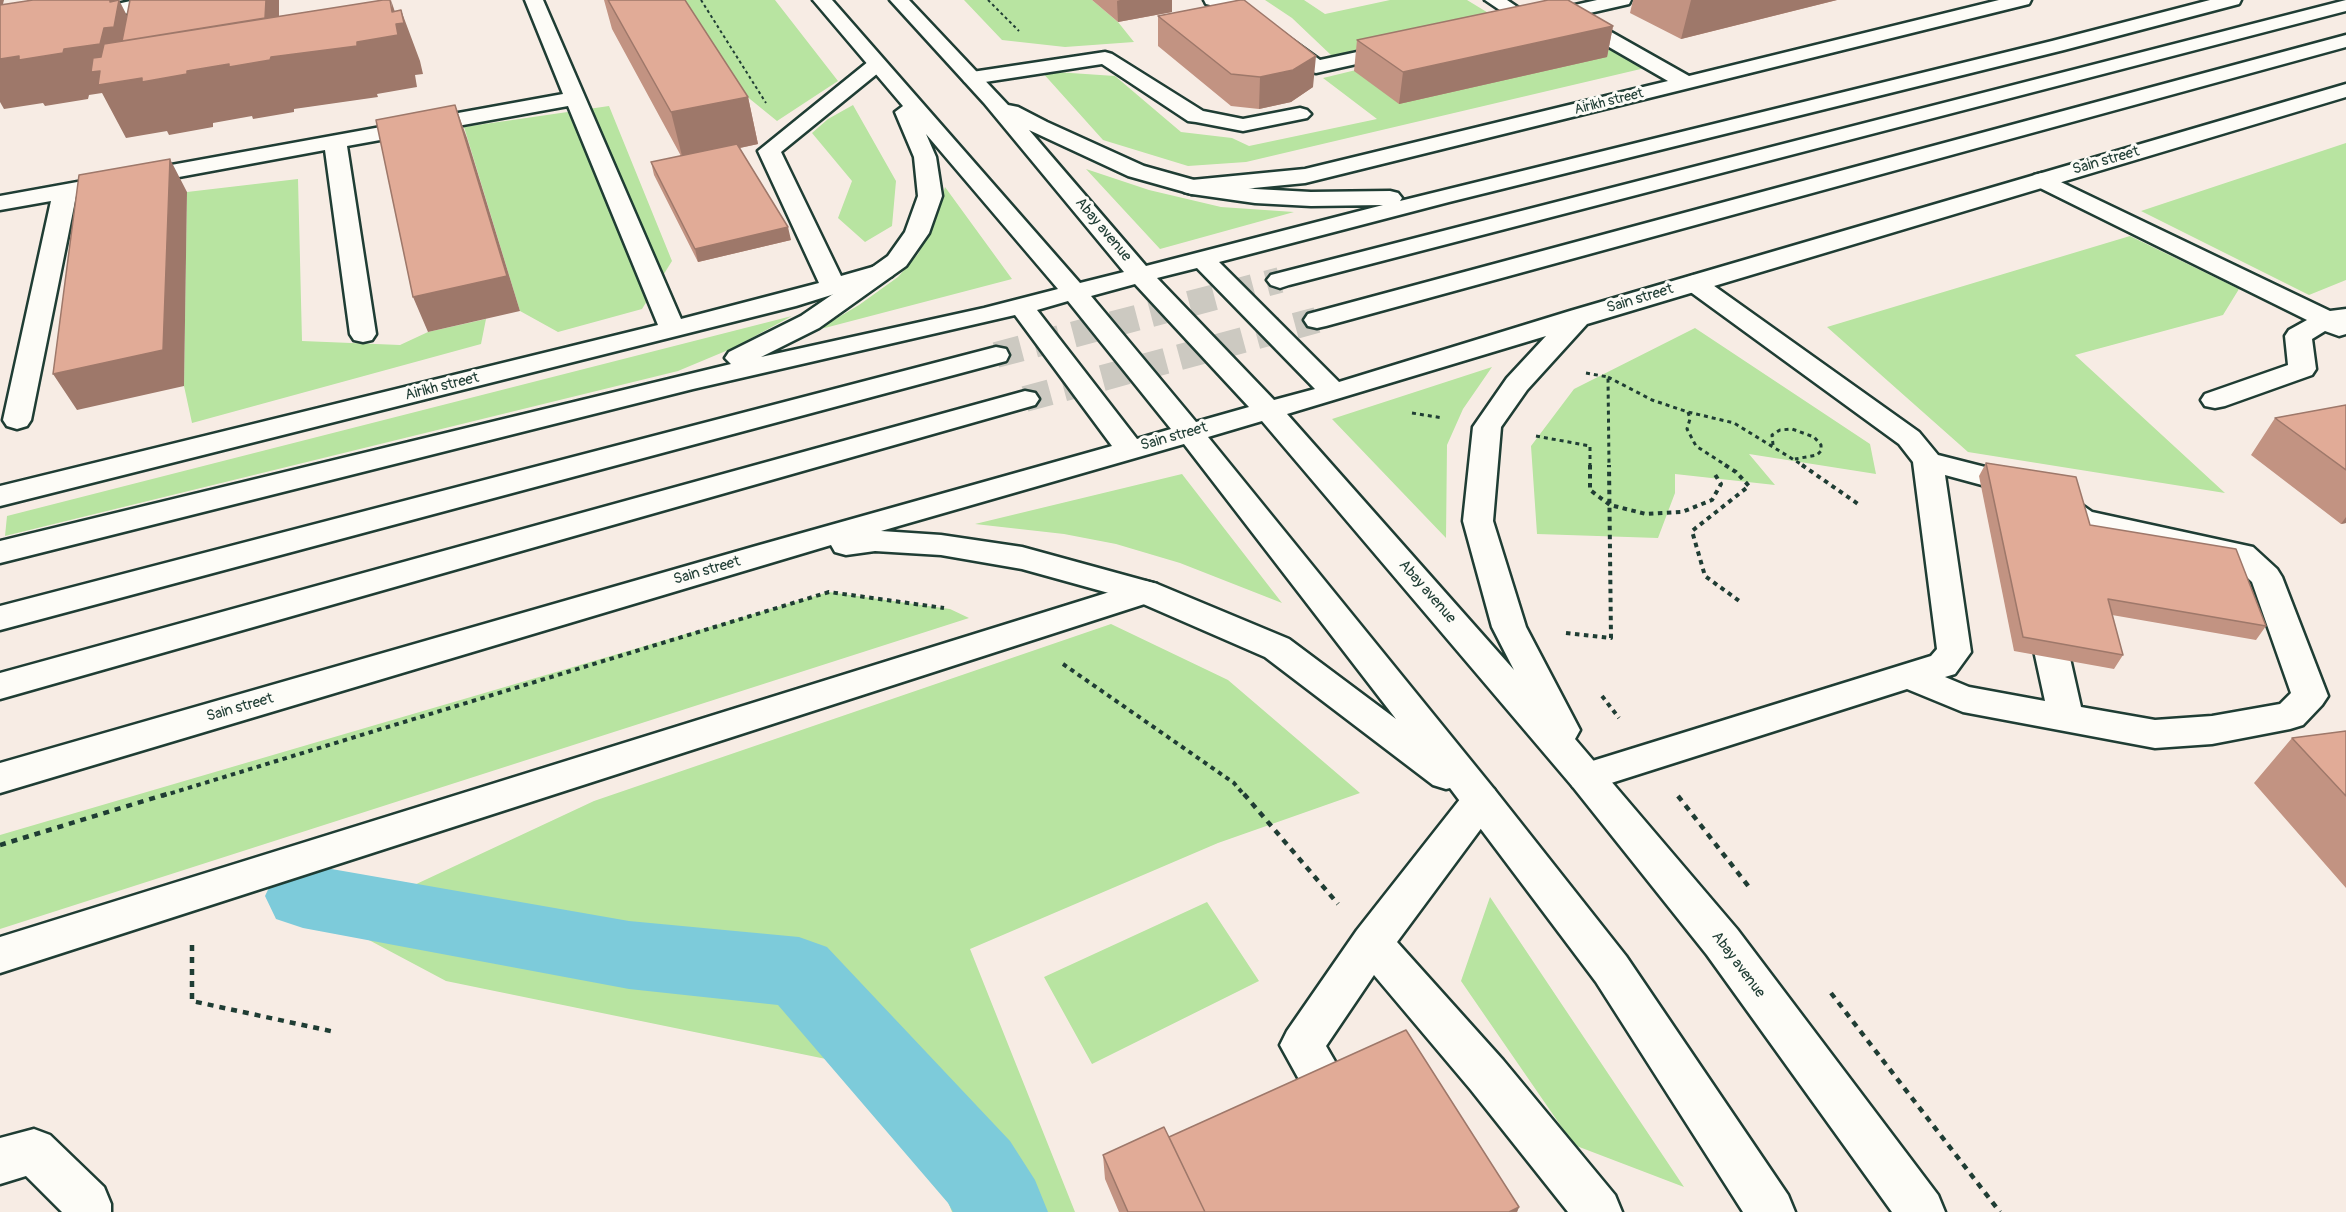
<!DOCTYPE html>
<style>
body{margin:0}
canvas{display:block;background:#f7ece4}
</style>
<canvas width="2346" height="1212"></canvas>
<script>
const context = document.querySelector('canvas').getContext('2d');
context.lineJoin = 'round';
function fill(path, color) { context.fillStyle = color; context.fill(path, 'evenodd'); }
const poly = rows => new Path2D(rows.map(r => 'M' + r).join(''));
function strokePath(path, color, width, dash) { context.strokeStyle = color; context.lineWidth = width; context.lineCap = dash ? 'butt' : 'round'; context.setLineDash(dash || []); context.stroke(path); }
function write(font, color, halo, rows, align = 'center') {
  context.font = font + ' Pangolin,sans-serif'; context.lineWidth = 6; context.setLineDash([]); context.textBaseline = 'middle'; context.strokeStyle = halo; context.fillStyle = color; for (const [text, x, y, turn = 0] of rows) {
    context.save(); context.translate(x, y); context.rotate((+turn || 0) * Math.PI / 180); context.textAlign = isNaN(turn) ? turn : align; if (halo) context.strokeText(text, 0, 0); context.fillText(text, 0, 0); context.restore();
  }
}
fill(poly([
 [681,0,775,0,838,81,777,121,745,95],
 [964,0,1092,0,1118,22,1134,42,1065,47,1002,40],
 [1265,0,1304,0,1325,14,1390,0,1467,0,1490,14,1332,56,1292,18],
 [1562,20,1645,68,1246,162,1188,166,1103,140,1041,71,1115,76,1181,132,1232,138,1249,146,1377,119,1323,78],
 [853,105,896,181,892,226,865,242,838,218,852,181,812,133,828,119],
 [609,106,672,261,642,309,558,332,520,311,464,127],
 [2346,143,2346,280,2309,295,2141,211],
 [1086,169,1149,190,1221,207,1294,212,1160,249],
 [298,179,302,341,400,345,428,332,486,319,481,344,192,423,184,386,187,192],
 [945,187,1012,279,817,330,859,305,898,277,918,254,933,226],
 [2130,236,2239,289,2223,315,2075,355,2225,493,1968,452,1827,327],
 [792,316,733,348,678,371,5,536,7,516],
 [1695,328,1870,444,1876,474,1749,454,1775,485,1675,474,1675,493,1658,538,1537,534,1531,446,1574,389],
 [1492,367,1463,409,1447,445,1446,538,1332,419],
 [1182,474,1282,603,1180,563,1116,544,1064,534,975,524],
 [829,592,950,609,969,618,0,929,0,835],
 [1111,624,1228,680,1360,793,1218,843,970,949,1075,1212,952,1212,899,1074,446,981,335,922,594,801],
 [1490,897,1684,1187,1574,1145,1461,981],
 [1207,902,1259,981,1092,1064,1044,977]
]), '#b8e4a1');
fill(poly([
 [303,864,629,921,799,937,827,947,1010,1141,1035,1180,1048,1212,953,1212,948,1203,778,1005,629,989,303,928,276,919,265,896,276,873,303,864]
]), '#7dcbda');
strokePath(poly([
 [996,355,1280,280],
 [1025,399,1317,320]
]), '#ccc9c1', 26, [26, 14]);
const minor = poly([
 [135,0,169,0,167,4,160,6,0,42,0,30,135,0],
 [525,0,543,0,681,319,819,283,758,151,869,61,883,61,886,65,883,69,781,152,841,276,883,264,892,266,895,271,892,276,796,306,0,506,0,486,658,325,568,106,347,146,376,334,372,340,363,342,354,340,350,334,325,150,76,196,31,420,27,426,17,429,7,426,3,420,51,201,0,210,0,196,563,94,525,0],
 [1204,0,1236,0,1320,60,1399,43,1406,45,1409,49,1406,53,1316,73,1309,71,1222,8,1206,4,1204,0],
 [1485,0,1507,0,1538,21,1536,25,1522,25,1485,0],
 [1597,0,1631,0,1629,4,1581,15,1689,76,1999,0,2031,0,2029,4,1305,183,1192,194,1184,192,1181,187,1184,182,1192,180,1305,169,1668,81,1557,17,1555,13,1557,9,1597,0],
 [1105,52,1112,54,1203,111,1243,119,1300,108,1307,110,1311,114,1307,118,1243,131,1196,122,1188,121,1102,64,972,84,965,82,962,78,965,74,972,72,1105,52],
 [2042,173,2330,311,2346,309,2346,334,2339,336,2325,331,2312,339,2316,369,2312,375,2225,406,2215,408,2205,406,2201,400,2205,394,2288,365,2285,336,2289,330,2307,320,2034,185,2031,180,2034,175,2042,173],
 [1694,275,1703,278,1919,432,1938,455,2052,484,2092,512,2253,547,2277,569,2282,577,2328,696,2322,705,2303,725,2290,729,2212,744,2155,748,1963,712,1907,689,1586,791,1573,787,1567,777,1573,767,1931,656,1937,649,1913,462,1899,444,1685,288,1681,283,1685,278,1694,275],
 [1945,475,2030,498,2071,527,2232,563,2252,582,2291,693,2280,704,2212,716,2155,720,2081,707,2060,614,2055,606,2043,602,2031,606,2026,614,2045,701,1969,687,1945,677,1955,674,1971,652,1945,475],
 [1145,581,1157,584,1161,592,1157,600,0,973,0,937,1145,581],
 [1481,785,1494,789,1500,800,1494,811,1397,942,1503,1060,1615,1195,1622,1212,1568,1212,1471,1090,1374,975,1326,1046,1362,1108,1355,1123,1339,1129,1323,1123,1280,1045,1287,1031,1357,930,1468,789,1481,785],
 [34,1129,50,1135,104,1187,111,1204,111,1212,62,1212,26,1176,0,1184,0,1138,34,1129]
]);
const major = poly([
 [813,0,832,0,1080,283,1124,272,984,103,890,0,909,0,1008,105,1018,107,1047,122,1144,166,1194,180,1255,189,1311,192,1390,191,1398,193,1402,198,1400,201,2052,41,2210,0,2241,0,2239,4,2064,50,1449,202,1219,262,1339,382,1570,311,2346,84,2346,97,1587,324,1527,390,1501,427,1493,521,1526,627,1580,730,1575,739,1737,929,1938,1195,1945,1212,1892,1212,1707,955,1573,787,1262,421,1208,437,1494,789,1626,956,1788,1195,1795,1212,1743,1212,1596,982,1450,788,1446,789,1433,785,1265,657,1134,600,1022,569,941,555,875,551,846,555,835,552,831,545,0,793,0,763,756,546,1112,446,1015,315,693,389,0,563,0,541,731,364,725,358,729,352,801,316,874,266,888,256,905,232,918,196,914,157,895,112,903,106,813,0],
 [1029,130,1128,176,1192,194,1255,203,1311,206,1383,205,1146,266,1029,130],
 [926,134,1058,289,984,308,761,357,819,328,906,266,929,233,942,196,936,157,926,134],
 [1197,268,1315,389,1274,400,1157,278,1197,268],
 [1135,284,1249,407,1196,422,1091,296,1135,284],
 [1068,301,1171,429,1137,439,1037,310,1068,301],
 [1546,336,1507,378,1473,427,1463,521,1492,627,1514,670,1287,414,1546,336],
 [1184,444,1396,719,1289,639,1157,584,1022,547,941,535,881,531,1184,444],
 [2346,0,2346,11,1289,285,1280,288,1271,285,1267,280,1271,275,2346,0],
 [2346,35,2346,47,1326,326,1317,328,1308,326,1304,320,1308,314,2346,35],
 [996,347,1006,349,1009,355,1006,361,0,630,0,606,996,347],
 [1025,391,1035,393,1039,399,1035,405,0,699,0,673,1025,391]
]);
strokePath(minor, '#1f3d34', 5);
strokePath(major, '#1f3d34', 5);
strokePath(poly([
 [701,0,766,103],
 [988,0,1019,31]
]), '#1f3d34', 2, [3, 3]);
strokePath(poly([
 [1586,373,1608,377,1609,466],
 [1608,377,1652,400,1688,412,1734,423,1804,466],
 [1688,412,1690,419,1687,429,1696,446,1727,466],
 [1412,413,1443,418],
 [1536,436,1590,446,1590,466],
 [1773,445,1772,435,1780,430,1792,429,1814,437,1821,445,1821,451,1817,455,1795,459]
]), '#1f3d34', 3, [4, 4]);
strokePath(poly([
 [1590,465,1590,490,1610,505,1646,514,1682,512,1712,500,1721,484,1714,473],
 [1725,465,1736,472,1749,486,1692,531,1705,576,1742,603],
 [1802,465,1861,506],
 [1566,633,1611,638,1609,465],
 [1063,664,1234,783,1245,796],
 [1602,696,1619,718],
 [162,796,829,592,944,608]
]), '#1f3d34', 4, [4.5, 4.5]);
strokePath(poly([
 [1244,794,1338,904],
 [1678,796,1749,887],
 [0,845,167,794],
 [192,945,192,1001,335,1032],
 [1831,993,2000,1212]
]), '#1f3d34', 4.5, [6, 6]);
fill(minor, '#fdfcf7');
fill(major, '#fdfcf7');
fill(poly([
 [604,0,685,0,748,97,758,144,740,148,791,240,698,262,654,175,651,162,681,156,612,29],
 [1092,0,1172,0,1172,12,1118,22],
 [1633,0,1837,0,1681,39,1630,13],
 [1158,16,1313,87,1291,102,1259,109,1231,106,1158,46],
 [1613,26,1607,57,1399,104,1354,71,1357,40],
 [2346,405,2346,523,2341,524,2251,455,2275,418],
 [1986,463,2090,525,2266,626,2256,640,2112,615,2123,655,2114,669,2014,651,1979,476],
 [2346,731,2346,888,2254,783,2292,738],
 [1103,1155,1519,1207,1517,1212,1119,1212,1105,1179]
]), '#c29382');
fill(poly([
 [0,0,4,0,0,16],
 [110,0,119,0,142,45,266,0,279,0,279,56,357,42,392,12,391,0,399,24,401,10,420,61,423,74,415,75,417,87,377,94,378,97,294,109,294,112,253,119,252,116,213,123,213,127,169,135,167,131,126,138,102,93,89,95,88,99,45,106,43,103,4,109,0,102,0,59,64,49,110,2],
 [1120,0,1172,0,1172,12,1118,22,1117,1],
 [1691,0,1837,0,1681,39],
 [1613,26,1607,57,1399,104,1403,72],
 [1316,56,1313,87,1291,102,1259,109,1260,77],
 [748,97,758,144,683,160,671,112],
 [455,105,467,138,520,311,428,332,413,297],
 [170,159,187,192,184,386,77,410,53,374],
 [788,227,791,240,698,262,695,249],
 [2346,517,2346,523,2341,524],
 [1519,1207,1517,1212,1509,1212]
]), '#9e786a');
const building = poly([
 [33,0,110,0,110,2,119,0,114,27,104,28,100,44,64,49,63,53,19,60,19,56,0,59,0,5,33,0],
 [130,0,266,0,265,18,122,41,130,0],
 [383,0,390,0,392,12,401,10,404,23,396,24,398,35,357,42,357,46,271,57,270,60,229,67,229,64,187,71,187,74,142,82,142,78,98,85,100,71,91,72,93,58,101,57,104,44,383,0],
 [608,0,685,0,748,97,671,112,608,0],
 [1240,0,1244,0,1316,56,1293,70,1260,77,1231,74,1158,16,1240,0],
 [1548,0,1568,0,1613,26,1403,72,1357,40,1548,0],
 [455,105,507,276,413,297,376,120,455,105],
 [737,144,788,227,695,249,651,162,737,144],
 [170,159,163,350,53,374,79,175,170,159],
 [2346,405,2346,470,2275,418,2346,405],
 [1986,463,2076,477,2090,525,2236,549,2266,626,2108,599,2123,655,2023,637,1986,463],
 [2346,731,2346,796,2292,738,2346,731],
 [1406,1030,1519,1207,1509,1212,1205,1212,1169,1137,1406,1030],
 [1164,1127,1205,1212,1128,1212,1103,1155,1164,1127]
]);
fill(building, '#e1ab97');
strokePath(building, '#9e786a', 1.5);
write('14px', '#1f3d34', '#fdfcf7', [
 ["Airikh street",1609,102,-14]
]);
write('15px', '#1f3d34', '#fdfcf7', [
 ["Sain street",2106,161,-16],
 ["Abay avenue",1103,230,50],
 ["Sain street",1640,299,-17],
 ["Airikh street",442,387,-14],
 ["Sain street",1174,437,-16],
 ["Sain street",707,571,-16],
 ["Abay avenue",1427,592,49],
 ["Sain street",240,708,-16],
 ["Abay avenue",1738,965,53]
]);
</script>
